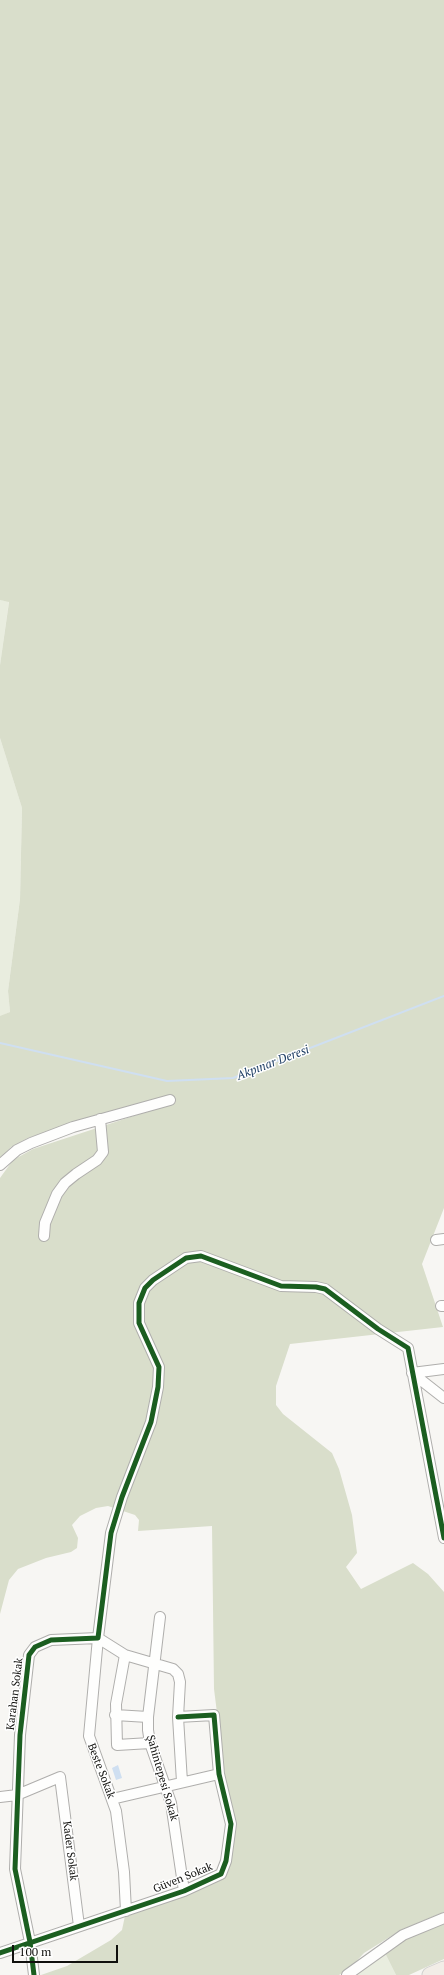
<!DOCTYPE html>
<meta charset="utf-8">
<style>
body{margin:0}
#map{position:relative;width:444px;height:1975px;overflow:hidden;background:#f7f6f3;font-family:"PT Serif",serif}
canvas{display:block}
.scale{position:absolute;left:12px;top:1945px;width:106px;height:18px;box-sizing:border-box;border:2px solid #10100d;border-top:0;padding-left:5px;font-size:12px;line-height:14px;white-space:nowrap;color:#10100d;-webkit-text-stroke:3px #fff;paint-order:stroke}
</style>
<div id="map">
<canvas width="444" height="1975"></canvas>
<div class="scale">100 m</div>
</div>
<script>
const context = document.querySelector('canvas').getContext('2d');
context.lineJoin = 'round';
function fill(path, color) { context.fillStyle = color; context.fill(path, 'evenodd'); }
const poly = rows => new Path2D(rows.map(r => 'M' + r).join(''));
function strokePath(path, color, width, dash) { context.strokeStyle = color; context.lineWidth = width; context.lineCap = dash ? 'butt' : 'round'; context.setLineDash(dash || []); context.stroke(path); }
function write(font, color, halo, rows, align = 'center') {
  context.font = font + ' "PT Serif",serif'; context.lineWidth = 3; context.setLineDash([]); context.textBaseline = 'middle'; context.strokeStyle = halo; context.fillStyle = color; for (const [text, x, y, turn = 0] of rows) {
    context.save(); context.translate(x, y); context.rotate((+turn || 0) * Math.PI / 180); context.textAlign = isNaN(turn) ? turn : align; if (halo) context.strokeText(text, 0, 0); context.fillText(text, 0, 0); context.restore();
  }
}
fill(poly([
 [0,600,9,601,0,665],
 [0,738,22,808,20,899,8,991,10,1012,2,1016,0,1016],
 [385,1953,396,1975,355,1975]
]), '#e9eddf');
fill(poly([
 [0,0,444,0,444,1208,422,1264,443,1327,290,1344,276,1386,276,1405,283,1414,332,1453,339,1469,352,1515,357,1553,346,1567,361,1589,413,1563,428,1574,444,1592,444,1912,401,1930,364,1953,352,1966,339,1975,41,1975,67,1966,111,1940,122,1930,126,1911,221,1874,231,1824,214,1689,212,1526,138,1531,139,1520,135,1515,108,1506,96,1508,80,1516,72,1525,78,1538,77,1548,71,1552,46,1558,18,1569,9,1580,0,1614,0,1178,13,1160,33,1149,176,1102,165,1098,63,1126,28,1138,11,1147,0,1159,0,1016,10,1012,8,991,20,899,22,808,0,738,0,665,9,602,0,600],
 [444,1923,444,1959,409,1975,396,1975,385,1953,405,1940]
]), '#d9decb');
fill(poly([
 [118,1765,122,1778,116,1780,112,1768]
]), '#cfdff1');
strokePath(poly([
 [0,1043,167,1081,233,1078,444,996]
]), '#cfdff1', 2);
const minor = poly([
 [0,1165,17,1150,31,1143,73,1127,170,1100],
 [44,1236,45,1223,57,1194,65,1183,76,1174,97,1160,103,1152,100,1119],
 [436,1240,444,1239],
 [441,1306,444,1306],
 [412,1373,444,1398],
 [412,1373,444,1369],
 [160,1617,148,1717,148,1730,150,1743,171,1803,184,1891],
 [125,1655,116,1704,117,1745,150,1743],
 [115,1715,148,1717],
 [0,1797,17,1795,60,1777,79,1926],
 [112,1799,219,1774],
 [126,1911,124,1872,116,1811,89,1736,98,1638,125,1655,173,1669,178,1674,180,1682,178,1717,182,1782],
 [0,1953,184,1891,221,1874,226,1861,231,1824,219,1774,214,1715,178,1717],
 [34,1975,30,1942,15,1869,20,1735,29,1655,35,1647,51,1640,98,1638,111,1533,122,1497,151,1422,158,1387,159,1367,139,1323,139,1303,145,1288,153,1280,186,1258,201,1256,281,1286,316,1287,325,1289,378,1329,408,1348,444,1538],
 [347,1975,403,1935,444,1918]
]);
const highway = poly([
 [430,1975,444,1969]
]);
strokePath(minor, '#afaeac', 12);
strokePath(highway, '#d1d1cf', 17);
strokePath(minor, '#fefefd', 10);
strokePath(highway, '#f2ede7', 15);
strokePath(poly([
 [0,1953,184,1891,221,1874,226,1861,231,1824,219,1774,214,1715,178,1717],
 [34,1975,30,1942,15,1869,20,1735,29,1655,35,1647,51,1640,98,1638,111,1533,122,1497,151,1422,158,1387,159,1367,139,1323,139,1303,145,1288,153,1280,186,1258,201,1256,281,1286,316,1287,325,1289,378,1329,408,1348,444,1538]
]), '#1b5e20', 5);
write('11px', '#10100d', '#fff', [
 ["Karahan Sokak",15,1694,-83],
 ["Beste Sokak",101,1771,69],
 ["Şahintepesi Sokak",162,1778,74],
 ["Kader Sokak",70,1851,83],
 ["Güven Sokak",183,1878,-22]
]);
write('italic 12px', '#214166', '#fff', [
 ["Akpınar Deresi",273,1063,-21]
]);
</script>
